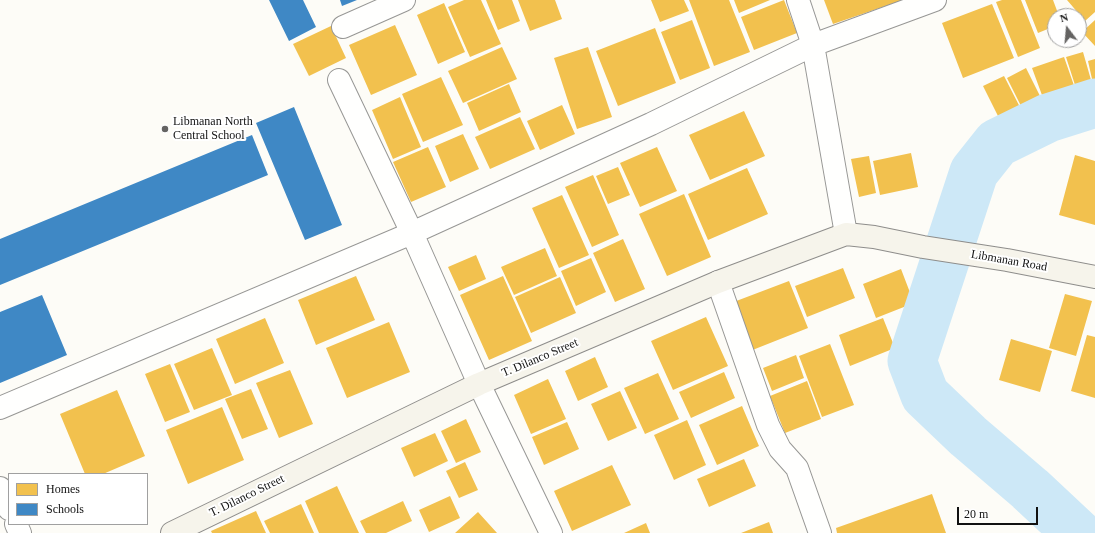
<!DOCTYPE html>
<style>
body{margin:0}
#map{position:relative;width:1095px;height:533px;overflow:hidden;background:#fdfcf7;font-family:"Times New Roman",serif}
canvas{display:block}
.legend{position:absolute;left:8px;top:473px;width:140px;height:52px;box-sizing:border-box;background:#fff;border:1px solid #a0a0a0;margin:0;padding:5px 7px;list-style:none;font-size:12px;color:#111}
.legend li{display:flex;align-items:center;gap:8px;height:20px}
.legend b{width:20px;border:1px solid #a0a0a0}
.north{position:absolute;left:1047px;top:8px;width:40px;height:40px;box-sizing:border-box;background:#fff;border:1px solid #a0a0a0;border-radius:50%;rotate:344deg;font-size:11px;font-weight:700;line-height:16px;text-align:center;color:#111}
.north::after{content:'';display:block;margin:auto;width:14px;height:18px;background:#646362;clip-path:polygon(50% 0,100% 100%,50% 72%,0 100%)}
.scale{position:absolute;left:957px;top:507px;width:81px;height:18px;box-sizing:border-box;border:2px solid #111;border-top:0;padding-left:5px;font-size:12px;line-height:14px;white-space:nowrap;color:#111;-webkit-text-stroke:3px #fff;paint-order:stroke}
</style>
<div id="map">
<canvas width="1095" height="533"></canvas>
<ul class="legend">
<li><b style="height:11px;background:#f2c14e"></b>Homes</li>
<li><b style="height:11px;background:#3f88c5"></b>Schools</li>
</ul>
<div class="north">N</div>
<div class="scale">20 m</div>
</div>
<script>
const context = document.querySelector('canvas').getContext('2d');
context.lineJoin = 'round';
function fill(path, color) { context.fillStyle = color; context.fill(path, 'evenodd'); }
const poly = rows => new Path2D(rows.map(r => 'M' + r).join(''));
function strokePath(path, color, width, dash) { context.strokeStyle = color; context.lineWidth = width; context.lineCap = dash ? 'butt' : 'round'; context.setLineDash(dash || []); context.stroke(path); }
function write(font, color, halo, rows, align = 'center') {
  context.font = font + ' "Times New Roman",serif'; context.lineWidth = 4; context.setLineDash([]); context.textBaseline = 'middle'; context.strokeStyle = halo; context.fillStyle = color; for (const [text, x, y, turn = 0] of rows) {
    context.save(); context.translate(x, y); context.rotate((+turn || 0) * Math.PI / 180); context.textAlign = isNaN(turn) ? turn : align; if (halo) context.strokeText(text, 0, 0); context.fillText(text, 0, 0); context.restore();
  }
}
fill(poly([
 [464,0,481,0,501,44,470,57,448,7],
 [486,0,512,0,520,21,498,30],
 [518,0,555,0,562,19,530,31],
 [651,0,684,0,689,11,660,22],
 [689,0,729,0,750,52,714,66],
 [734,0,770,0,739,13],
 [784,0,797,33,754,50,741,17],
 [824,0,903,0,833,24],
 [1002,0,1021,0,1040,48,1018,57,996,2],
 [1025,0,1053,0,1059,16,1055,16,1055,26,1038,33],
 [1067,0,1095,0,1095,12,1085,21],
 [444,3,465,52,438,64,417,15],
 [992,4,1014,58,963,78,942,23],
 [692,20,710,68,680,80,661,32],
 [1095,20,1095,46,1082,32],
 [395,25,417,75,371,95,349,45],
 [331,26,346,58,309,76,293,44],
 [655,28,676,83,618,106,596,51],
 [502,47,517,79,463,103,448,71],
 [588,47,612,117,577,129,554,58],
 [1083,52,1091,80,1075,85,1066,57],
 [1064,57,1077,94,1046,106,1032,68],
 [1095,59,1095,88,1094,88,1088,61],
 [1026,68,1043,102,1024,112,1007,78],
 [1004,76,1024,115,1003,126,983,86],
 [441,77,463,125,423,142,402,94],
 [509,84,521,112,479,131,467,103],
 [400,97,421,147,393,159,372,110],
 [562,105,575,134,540,150,527,121],
 [744,111,765,156,710,180,689,135],
 [520,117,535,149,490,169,475,137],
 [463,134,479,169,450,182,435,146],
 [428,147,446,187,411,202,393,162],
 [657,147,677,191,640,207,620,163],
 [911,153,918,187,880,195,873,161],
 [1075,155,1095,161,1095,225,1059,215],
 [869,156,876,193,859,197,851,159],
 [618,167,630,195,608,204,596,176],
 [747,168,768,214,708,240,688,194],
 [593,175,619,235,592,247,565,187],
 [684,194,711,257,667,276,639,214],
 [562,195,589,255,559,268,532,208],
 [623,239,645,289,615,302,593,253],
 [545,248,557,276,514,295,501,267],
 [476,255,486,279,459,291,448,267],
 [591,258,606,292,576,306,561,271],
 [843,268,855,298,807,317,795,286],
 [901,269,914,303,876,318,863,284],
 [356,276,375,320,316,345,298,300],
 [503,276,532,341,489,360,460,295],
 [560,277,576,313,531,333,515,297],
 [789,281,808,328,750,351,731,303],
 [1065,294,1092,301,1076,356,1049,348],
 [706,317,728,366,673,390,651,341],
 [265,318,284,363,235,384,216,339],
 [883,318,895,348,850,366,839,335],
 [389,322,410,372,347,398,326,348],
 [1087,335,1095,337,1095,398,1071,391],
 [1011,339,1052,351,1040,392,999,380],
 [830,344,854,405,822,417,799,356],
 [212,348,232,395,194,410,174,364],
 [796,355,804,378,772,391,763,368],
 [595,357,608,387,578,401,565,371],
 [170,364,190,412,165,422,145,374],
 [290,370,313,424,279,438,256,383],
 [724,372,735,398,691,418,679,392],
 [658,373,679,419,645,434,624,388],
 [548,379,566,419,531,434,514,395],
 [807,381,821,419,785,433,770,396],
 [251,389,268,429,242,439,225,399],
 [117,390,145,456,103,474,85,474,60,414],
 [620,391,637,428,608,441,591,404],
 [742,406,759,446,717,465,699,425],
 [222,407,244,460,188,484,166,430],
 [466,419,481,452,456,463,441,431],
 [687,420,706,465,674,480,654,435],
 [567,422,579,449,544,465,532,437],
 [435,433,448,461,414,477,401,448],
 [744,459,756,486,709,507,697,479],
 [465,462,478,490,459,498,446,471],
 [612,465,631,505,572,531,554,491],
 [337,486,359,533,319,533,305,501],
 [932,494,946,533,837,533,836,528],
 [450,496,460,518,429,532,419,510],
 [403,501,412,521,386,533,366,533,360,521],
 [301,504,314,533,270,533,264,521],
 [256,511,266,533,212,533,211,531],
 [478,512,497,533,455,533],
 [769,522,773,533,741,533],
 [646,523,650,533,624,533]
]), '#f2c14e');
fill(poly([
 [269,0,303,0,316,27,289,41],
 [340,0,357,0,342,6],
 [294,107,342,225,305,240,256,123],
 [252,135,268,175,0,285,0,239],
 [42,295,67,355,0,383,0,312]
]), '#3f88c5');
strokePath(poly([
 [1077,533,1030,489,968,436,925,395,912,361,974,172,997,143,1048,118,1095,103]
]), '#cde8f7', 49);
const minor = poly([
 [798,0,813,45,846,234],
 [343,27,404,0],
 [339,80,412,233,479,384,551,533],
 [718,282,768,425,780,449,797,468,820,533],
 [0,408,412,233,651,124,813,45,935,0]
]);
const tertiary = poly([
 [0,488,9,509],
 [16,524,20,533]
]);
const secondary = poly([
 [172,533,479,384,718,282,846,234,874,237,923,247,1007,260,1095,277]
]);
strokePath(minor, '#979795', 24);
strokePath(tertiary, '#979795', 24);
strokePath(secondary, '#8e8d8b', 24);
strokePath(minor, '#fffffe', 22);
strokePath(tertiary, '#fffffe', 22);
strokePath(secondary, '#f6f4eb', 22);
for (const [x, y, r, color] of [
 [165,129,4,"#646362"]
]) { const dot = new Path2D(); dot.arc(x, y, r, 0, 2 * Math.PI); context.fillStyle = color; context.fill(dot); strokePath(dot, '#fff', 1.5); }
write('12px', '#111', '#fff', [
 ["Libmanan North",173,122],
 ["Central School",173,136]
], 'left');
write('12px', '#111', '#fff', [
 ["Libmanan Road",1009,261,10],
 ["T. Dilanco Street",540,358,-23],
 ["T. Dilanco Street",247,496,-26]
]);
</script>
